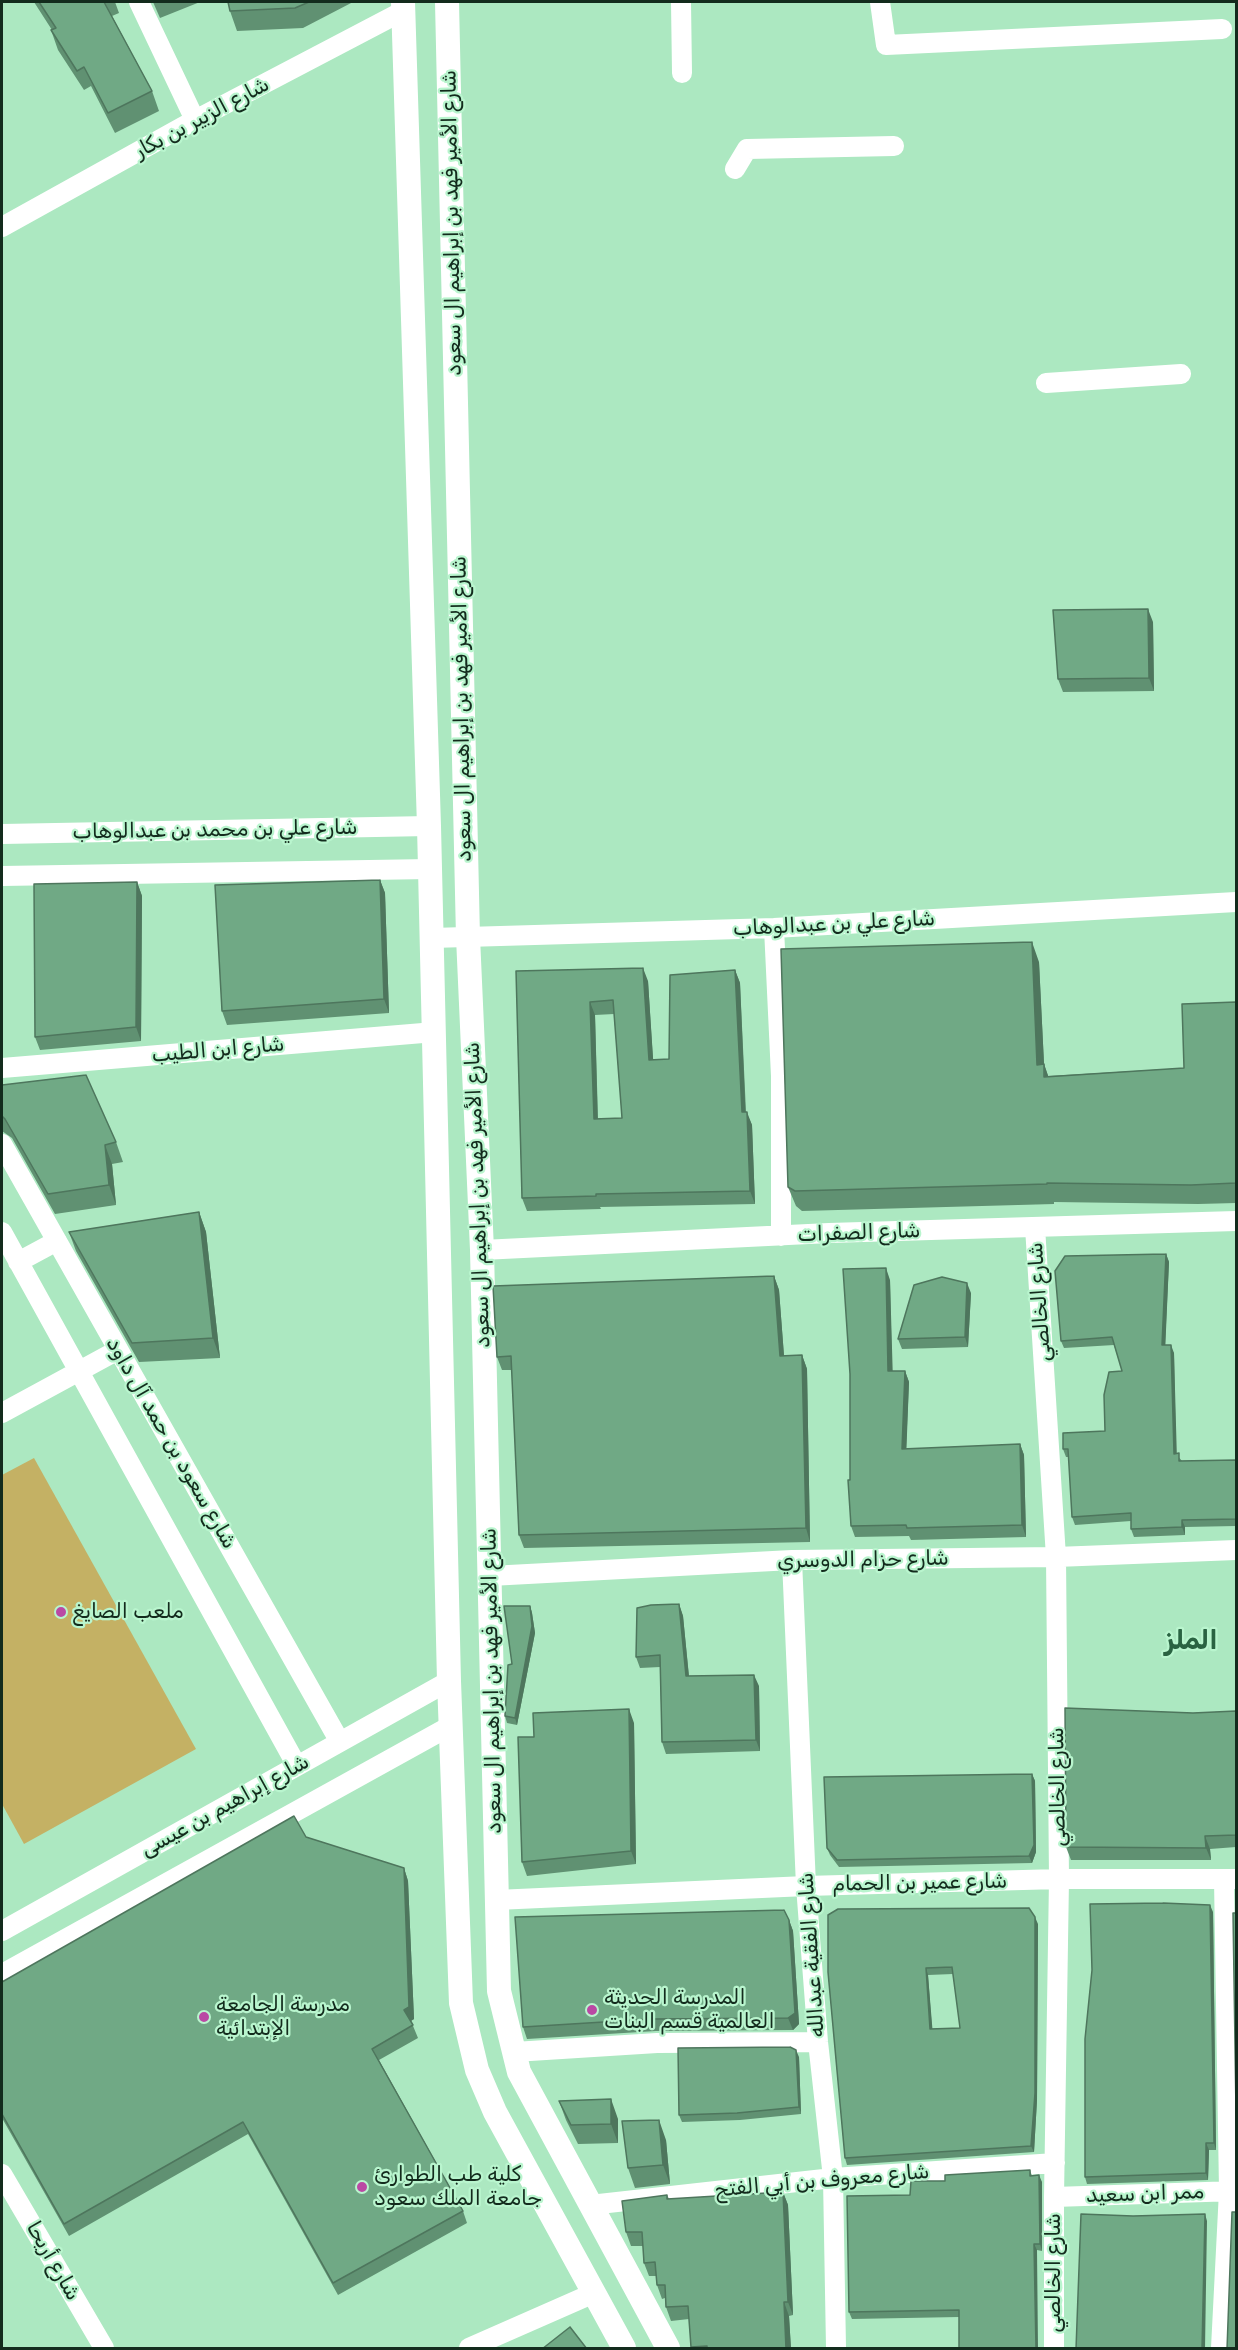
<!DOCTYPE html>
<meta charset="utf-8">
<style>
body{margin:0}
#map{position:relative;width:1238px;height:2350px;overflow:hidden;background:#ace8c1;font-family:Rubik,sans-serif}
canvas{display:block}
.frame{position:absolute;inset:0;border:3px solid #132b1d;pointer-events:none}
</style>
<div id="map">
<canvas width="1238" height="2350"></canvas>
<div class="frame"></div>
</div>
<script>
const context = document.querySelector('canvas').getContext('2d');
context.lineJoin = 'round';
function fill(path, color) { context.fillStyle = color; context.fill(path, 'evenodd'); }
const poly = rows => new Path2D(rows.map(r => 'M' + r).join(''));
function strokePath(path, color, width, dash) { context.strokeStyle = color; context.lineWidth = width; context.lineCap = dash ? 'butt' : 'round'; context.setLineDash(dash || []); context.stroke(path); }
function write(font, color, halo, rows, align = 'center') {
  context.font = font + ' Rubik,"Noto Sans Arabic",sans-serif'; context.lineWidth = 4.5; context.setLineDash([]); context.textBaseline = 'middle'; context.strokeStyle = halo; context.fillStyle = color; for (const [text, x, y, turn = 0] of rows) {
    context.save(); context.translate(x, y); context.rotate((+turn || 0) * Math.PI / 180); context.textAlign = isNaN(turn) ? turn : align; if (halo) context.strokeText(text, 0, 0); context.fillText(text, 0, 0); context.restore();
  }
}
fill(poly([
 [34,1458,196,1749,24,1844,2,1804,2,1475]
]), '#c4b164');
strokePath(poly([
 [139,2,195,120],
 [681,2,682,73],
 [880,2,886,45,1222,29],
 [735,169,747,149,894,146],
 [2,227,195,120,403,11],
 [1046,383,1181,374],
 [2,834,429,826],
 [2,876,430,869],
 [774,928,781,1076,781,1236],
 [432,938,774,928,1236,902],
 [2,1068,435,1032],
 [2,1144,340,1742],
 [1035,1227,1056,1557,1059,1879,1054,2197,1054,2348],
 [2,1232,297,1766],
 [482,1250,829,1233,1236,1221],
 [18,1262,57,1241],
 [2,1413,118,1350],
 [792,1560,806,1886,818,2042,833,2178,836,2348],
 [490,1576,792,1560,1056,1557,1236,1550],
 [496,1900,806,1886,1059,1879,1236,1879],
 [2,1931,449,1681],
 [2,1974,452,1725],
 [514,2052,657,2043,818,2042],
 [2,2174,104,2348],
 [1054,2197,1236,2191],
 [590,2205,833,2178,1055,2163],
 [469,2348,594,2293],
 [1221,2348,1229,2191,1224,1879]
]), '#fff', 20);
strokePath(poly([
 [403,2,429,826,449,1681,461,2003,477,2070,495,2112,624,2348],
 [447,2,468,937,482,1250,499,1991,519,2072,668,2348]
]), '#fff', 24);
fill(poly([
 [34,2,115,2,119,13,112,16,152,91,159,111,115,133,91,86,84,90,58,50,51,30,52,30],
 [153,2,200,2,160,18],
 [228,2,353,2,303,28,237,31,230,11],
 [1153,622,1154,691,1063,692,1058,679],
 [380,880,385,893,389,1013,227,1025,222,1011],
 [137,882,142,896,141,1041,40,1050,35,1037],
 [1039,962,1044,1064,1048,1076,1184,1068,1236,1002,1236,1203,1198,1204,1054,1202,1054,1204,802,1211,796,1206,788,1187],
 [735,970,740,983,746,1112,752,1125,755,1204,600,1207,601,1209,527,1211,522,1198,516,971,648,981,653,1060,669,1059],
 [614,1014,622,1118,598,1119,595,1015],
 [2,1085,116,1142,123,1162,112,1164,116,1205,55,1214,12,1138,2,1131],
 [199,1212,206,1232,220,1358,139,1362,76,1251,69,1232],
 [1166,1254,1169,1262,1165,1345,1174,1353,1176,1454,1182,1461,1236,1460,1236,1526,1185,1527,1185,1535,1134,1537,1131,1529,1131,1521,1075,1525,1072,1517,1069,1457,1066,1457,1063,1449,1105,1431,1122,1371,1114,1345,1064,1348,1061,1341],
 [774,1276,779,1290,784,1356,802,1355,807,1369,810,1542,524,1548,519,1535,512,1370,502,1370,497,1357],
 [890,1280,892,1371,905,1371,909,1382,906,1449,1020,1444,1024,1455,1026,1537,911,1540,909,1536,855,1537,851,1526,850,1480],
 [971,1293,968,1347,902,1349,898,1339],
 [679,1604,683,1616,689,1676,759,1686,760,1751,666,1754,662,1742,660,1667,640,1668,636,1657],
 [530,1606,532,1613,535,1633,517,1725,507,1723,505,1716,512,1664],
 [1236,1711,1236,1847,1210,1849,1211,1860,1071,1860,1066,1847,1193,1713],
 [634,1723,636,1864,527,1876,522,1862,534,1737],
 [1032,1774,1035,1781,1036,1852,1032,1863,839,1867,830,1855,827,1848],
 [306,1837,404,1868,408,1881,414,2019,411,2021,418,2038,379,2060,463,2211,467,2223,338,2295,248,2134,69,2236,2,2118,2,1982],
 [1213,1912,1216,2150,1209,2150,1208,2180,1087,2184,1085,2177],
 [789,1920,793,1931,799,2024,793,2030,656,2031,527,2039,523,2027],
 [1038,1924,1037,2100,1034,2152,847,2165,845,2158,828,1972],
 [953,1974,960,2028,932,2029,928,1975],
 [799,2057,801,2114,740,2120,682,2122,679,2115],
 [559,2101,618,2119,618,2143,578,2144,566,2120],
 [666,2140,670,2184,635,2188,628,2168],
 [1030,2170,1032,2176,1042,2182,1042,2251,1037,2250,959,2317,852,2319,849,2312,910,2195,945,2181],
 [783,2192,788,2205,793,2315,789,2316,791,2349,691,2349,689,2319,671,2321,666,2307,665,2298,662,2299,657,2285,656,2276,649,2276,644,2263,643,2246,631,2246,626,2232,667,2195,669,2199]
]), '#609172');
fill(poly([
 [1148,609,1153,622,1154,691,1149,678],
 [380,880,385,893,389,1013,384,999],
 [137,882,142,896,141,1041,136,1027],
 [1032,942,1039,962,1045,1084,1037,1065],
 [643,968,648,981,654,1073,649,1060],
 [735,970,740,983,746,1125,742,1112],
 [590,1002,595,1015,598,1132,594,1119],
 [1044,1064,1051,1084,1044,1077],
 [747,1112,752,1125,755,1204,750,1191],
 [105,1145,112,1164,116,1205,109,1185],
 [199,1212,206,1232,220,1358,213,1338],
 [1166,1254,1169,1262,1165,1353,1162,1345],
 [886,1268,890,1280,893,1382,888,1371],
 [774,1276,779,1290,785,1369,780,1356],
 [967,1283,971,1293,968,1347,965,1337],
 [1171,1345,1174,1353,1177,1461,1174,1454],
 [802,1355,807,1369,810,1542,806,1528],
 [905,1371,909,1382,906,1460,902,1449],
 [1020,1444,1024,1455,1026,1537,1022,1525],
 [1182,1520,1185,1527,1185,1535,1182,1527],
 [679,1604,683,1616,690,1688,686,1676],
 [530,1606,532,1613,535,1633,517,1725,515,1718],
 [754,1675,759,1686,760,1751,756,1740],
 [629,1709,634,1723,636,1864,631,1851],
 [1032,1774,1035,1781,1036,1852,1032,1863,1029,1856],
 [1205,1836,1210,1849,1211,1860,1206,1848],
 [404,1868,408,1881,414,2019,409,2022,404,2010],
 [1210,1905,1213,1912,1216,2150,1214,2143],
 [1035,1917,1038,1924,1037,2100,1034,2152,1031,2146],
 [789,1920,793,1931,799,2024,793,2030,788,2018],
 [926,1968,928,1975,933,2036,930,2029],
 [796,2050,799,2057,801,2114,799,2107],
 [611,2099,618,2119,618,2143,611,2124],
 [659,2120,666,2140,670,2184,663,2165],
 [1206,2143,1209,2150,1208,2180,1206,2173],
 [1039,2175,1042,2182,1042,2251,1040,2244],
 [783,2192,788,2205,793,2315,788,2302],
 [1205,2214,1207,2221,1205,2349,1202,2349],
 [1034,2244,1037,2250,1038,2349,1036,2349],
 [784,2302,789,2316,791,2349,786,2349]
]), '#4e765d');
const building = poly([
 [39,2,104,2,152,91,108,113,84,67,77,71,51,30,56,28,39,2],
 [228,2,309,2,295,8,230,11,228,2],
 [1148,609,1149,678,1058,679,1053,610,1148,609],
 [380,880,384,999,222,1011,215,885,380,880],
 [137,882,136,1027,35,1037,34,884,137,882],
 [1032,942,1037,1065,1044,1064,1044,1077,1184,1068,1182,1004,1236,1002,1236,1183,1191,1185,1047,1183,1047,1184,795,1191,788,1187,781,949,1032,942],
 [643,968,649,1060,669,1059,670,975,735,970,742,1112,747,1112,750,1191,596,1194,596,1196,522,1198,516,971,643,968],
 [613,1000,622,1118,594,1119,590,1002,613,1000],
 [86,1075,116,1142,105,1145,109,1185,48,1194,5,1119,2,1116,2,1085,86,1075],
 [199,1212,213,1338,132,1343,69,1232,199,1212],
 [1166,1254,1162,1345,1171,1345,1174,1454,1179,1453,1179,1461,1236,1460,1236,1519,1182,1520,1182,1527,1131,1529,1131,1513,1072,1517,1068,1449,1063,1449,1063,1433,1105,1431,1104,1395,1109,1372,1122,1371,1112,1337,1061,1341,1055,1271,1065,1256,1166,1254],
 [886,1268,888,1371,905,1371,902,1449,1020,1444,1022,1525,907,1528,906,1525,851,1526,848,1480,850,1480,850,1374,843,1269,886,1268],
 [774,1276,780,1356,802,1355,806,1528,519,1535,511,1356,497,1357,493,1286,774,1276],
 [942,1277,967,1283,965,1337,898,1339,914,1285,942,1277],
 [679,1604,686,1676,754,1675,756,1740,662,1742,660,1655,636,1657,637,1608,651,1605,679,1604],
 [504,1606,530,1606,532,1626,515,1718,505,1716,508,1665,512,1664,504,1606],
 [1065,1708,1193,1713,1236,1711,1236,1835,1205,1836,1206,1848,1066,1847,1065,1708],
 [629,1709,631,1851,522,1862,518,1737,534,1737,533,1713,629,1709],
 [1032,1774,1034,1845,1029,1856,837,1860,827,1848,824,1777,1032,1774],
 [294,1816,306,1837,404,1868,409,2007,404,2010,413,2025,372,2049,463,2211,333,2283,243,2122,64,2224,2,2114,2,1982,294,1816],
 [1163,1903,1210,1905,1214,2143,1206,2143,1206,2173,1085,2177,1085,2039,1092,1970,1090,1904,1163,1903],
 [1029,1908,1035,1917,1035,2093,1031,2146,845,2158,828,1972,828,1915,838,1909,1029,1908],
 [952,1967,960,2028,930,2029,926,1968,952,1967],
 [784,1910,789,1920,795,2013,788,2018,652,2019,523,2027,515,1917,784,1910],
 [1233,1913,1236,1913,1236,2112,1233,1913],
 [790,2047,796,2050,799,2107,737,2113,679,2115,678,2048,790,2047],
 [611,2099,611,2124,571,2125,559,2101,611,2099],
 [659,2120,663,2165,628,2168,622,2121,659,2120],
 [1030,2170,1030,2176,1039,2175,1040,2244,1034,2244,1036,2349,959,2349,959,2310,849,2312,847,2196,910,2195,911,2181,945,2181,945,2175,1030,2170],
 [783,2192,788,2302,784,2302,786,2349,707,2349,707,2346,691,2347,688,2306,666,2307,665,2285,657,2285,655,2262,644,2263,642,2232,626,2232,622,2201,667,2195,667,2199,783,2192],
 [1232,2212,1236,2212,1236,2349,1227,2349,1232,2212],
 [1081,2214,1133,2216,1205,2214,1202,2349,1076,2349,1081,2214],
 [570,2327,587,2349,542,2349,570,2327]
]);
fill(building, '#70a985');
strokePath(building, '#4e765d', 1.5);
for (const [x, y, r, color] of [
 [61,1612,6,"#ba49a4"],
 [592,2010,6,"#ba49a4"],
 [204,2017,6,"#ba49a4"],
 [362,2187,6,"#ba49a4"]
]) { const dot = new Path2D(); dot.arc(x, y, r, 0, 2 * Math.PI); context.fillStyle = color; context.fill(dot); strokePath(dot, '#b9f5ce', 2); }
write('21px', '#132b1d', '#b9f5ce', [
 ["شارع الزبير بن بكار",202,118,-28],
 ["شارع الأمير فهد بن إبراهيم ال سعود",452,223,-91],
 ["شارع الأمير فهد بن إبراهيم ال سعود",462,709,-91],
 ["شارع علي بن محمد بن عبدالوهاب",215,830,-1],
 ["شارع علي بن عبدالوهاب",834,924,-3],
 ["شارع ابن الطيب",218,1050,-5],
 ["شارع الأمير فهد بن إبراهيم ال سعود",478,1195,-92],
 ["شارع الصفرات",859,1233,-2],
 ["شارع الخالصي",1040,1302,-94],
 ["شارع سعود بن حمد آل داود",171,1443,60],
 ["شارع حزام الدوسري",863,1560,-1],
 ["شارع الأمير فهد بن إبراهيم ال سعود",492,1681,-91],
 ["شارع الخالصي",1058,1787,-91],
 ["شارع إبراهيم بن عيسى",225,1806,-29],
 ["شارع عمير بن الحمام",920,1883,-1],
 ["شارع الفقية عبدالله",812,1955,-94],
 ["شارع معروف بن أبي الفتح",822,2181,-5],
 ["ممر ابن سعيد",1145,2194,-2],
 ["شارع أريحا",53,2261,60],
 ["شارع الخالصي",1054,2273,-90]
]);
write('21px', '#132b1d', '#b9f5ce', [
 ["ملعب الصايغ",73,1612],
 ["المدرسة الحديثة",604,1998],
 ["العالمية قسم البنات",604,2022],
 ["مدرسة الجامعة",216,2005],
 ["الإبتدائية",216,2029],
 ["كلية طب الطوارئ",374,2175],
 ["جامعة الملك سعود",374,2199]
], 'left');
write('bold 27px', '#2a6342', '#b9f5ce', [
 ["الملز",1191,1641]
]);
</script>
